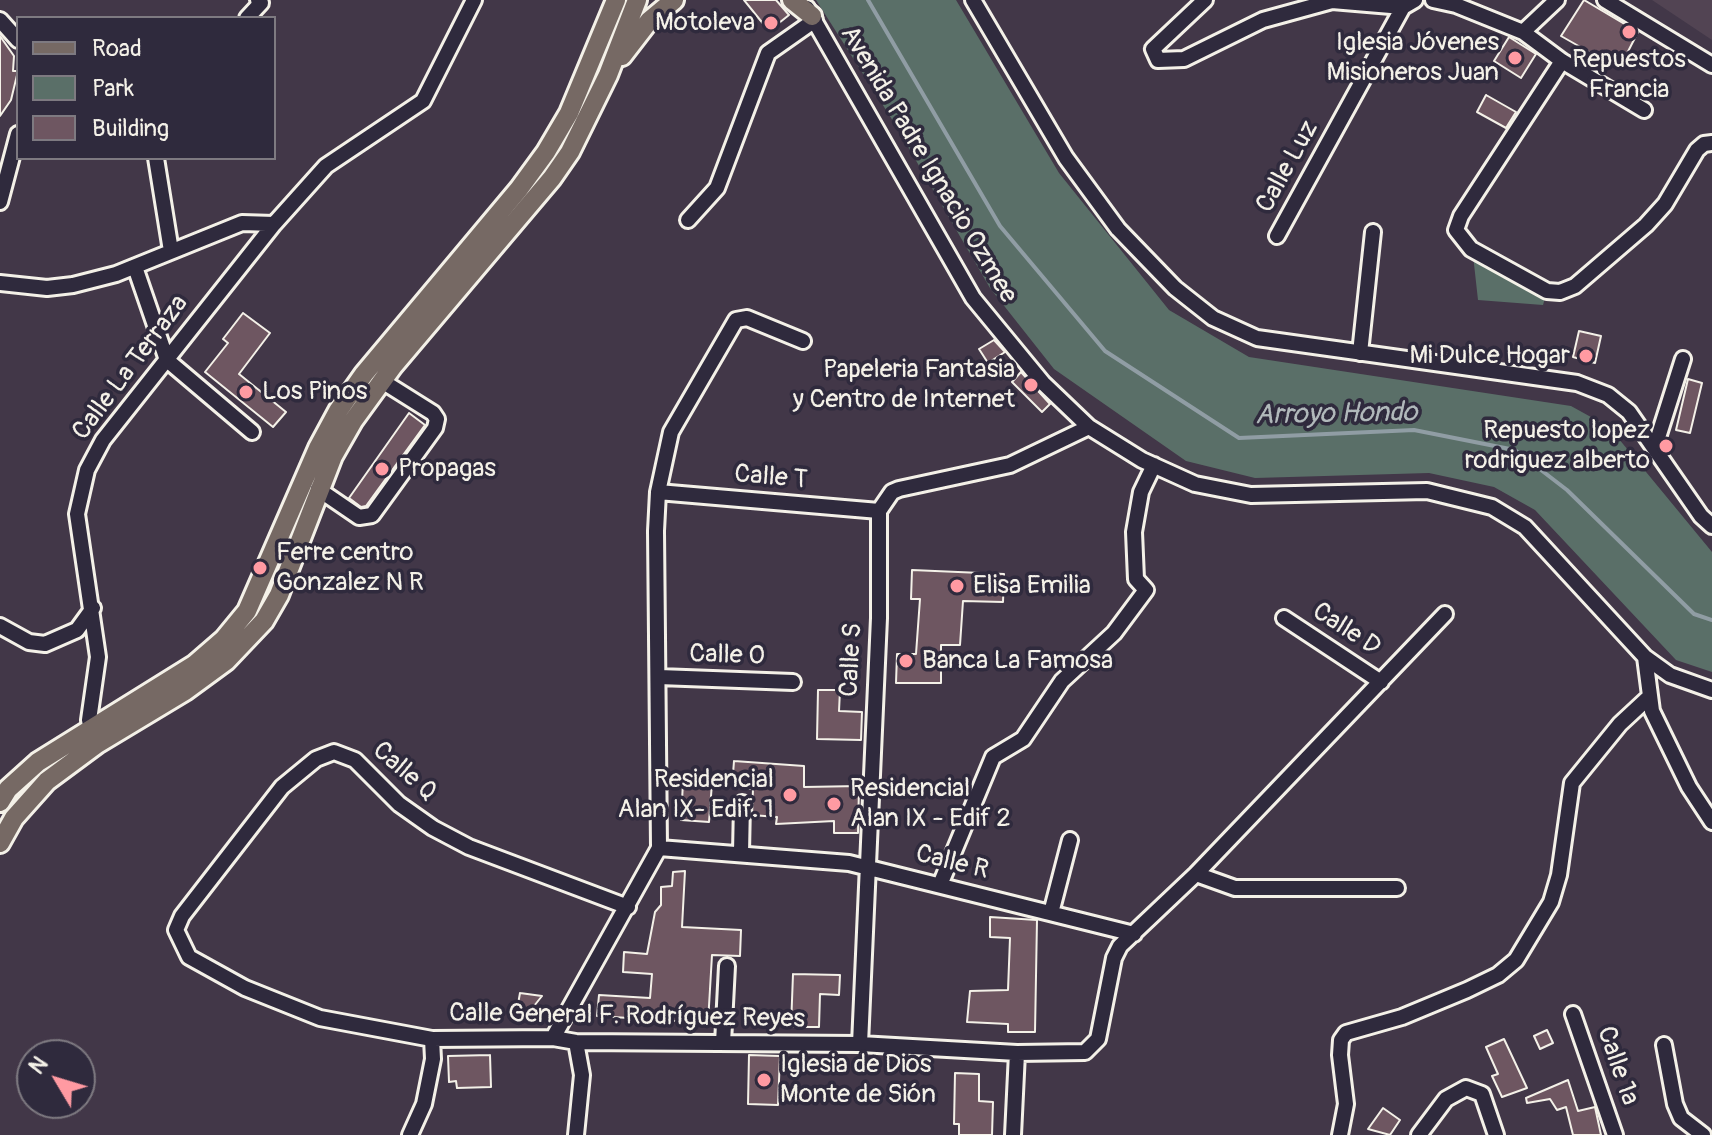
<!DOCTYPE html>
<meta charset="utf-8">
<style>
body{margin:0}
#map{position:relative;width:1712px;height:1135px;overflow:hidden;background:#423748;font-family:Pangolin,sans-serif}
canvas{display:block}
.legend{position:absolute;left:16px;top:16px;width:260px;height:144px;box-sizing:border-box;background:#2f2a3d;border:2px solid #7e7a81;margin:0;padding:10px 14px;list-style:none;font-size:24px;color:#f4f1e8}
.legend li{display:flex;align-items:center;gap:16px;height:40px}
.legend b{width:40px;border:2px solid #7e7a81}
.north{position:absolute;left:16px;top:1039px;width:80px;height:80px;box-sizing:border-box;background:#2f2a3d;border:2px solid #7e7a81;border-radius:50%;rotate:308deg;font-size:22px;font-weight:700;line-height:32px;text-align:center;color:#f4f1e8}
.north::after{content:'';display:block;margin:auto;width:28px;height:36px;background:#ff9aa2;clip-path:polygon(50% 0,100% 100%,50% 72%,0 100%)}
</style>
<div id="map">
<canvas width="1712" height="1135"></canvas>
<ul class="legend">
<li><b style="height:10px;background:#766964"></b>Road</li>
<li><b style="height:22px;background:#5a6f68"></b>Park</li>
<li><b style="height:22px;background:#6e5661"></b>Building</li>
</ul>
<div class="north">N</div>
</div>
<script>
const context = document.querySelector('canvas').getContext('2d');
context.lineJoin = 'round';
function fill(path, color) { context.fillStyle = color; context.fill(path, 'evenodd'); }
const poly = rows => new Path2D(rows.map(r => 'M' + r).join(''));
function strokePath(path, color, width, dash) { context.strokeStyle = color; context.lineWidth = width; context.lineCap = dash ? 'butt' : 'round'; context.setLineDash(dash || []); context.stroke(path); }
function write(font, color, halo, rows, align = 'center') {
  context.font = font + ' Pangolin,sans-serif'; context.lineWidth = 7; context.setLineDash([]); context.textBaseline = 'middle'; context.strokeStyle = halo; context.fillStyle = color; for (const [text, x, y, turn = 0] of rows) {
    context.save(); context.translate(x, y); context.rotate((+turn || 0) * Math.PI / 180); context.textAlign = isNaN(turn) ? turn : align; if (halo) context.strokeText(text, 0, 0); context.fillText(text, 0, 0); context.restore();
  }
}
fill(poly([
 [1652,0,1712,0,1712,40]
]), '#524453');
fill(poly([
 [816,0,956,0,1059,173,1169,310,1249,357,1571,406,1609,427,1712,552,1712,672,1676,660,1535,510,1494,487,1429,473,1255,478,1186,461,1054,369,990,288,893,121],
 [1473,255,1545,298,1543,305,1478,300]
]), '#5a6f68');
strokePath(poly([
 [868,0,1000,226,1105,351,1239,438,1414,430,1515,450,1567,490,1694,614,1712,620]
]), '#909da4', 4);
const building = poly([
 [744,0,776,0,789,15,769,31,744,0],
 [1584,0,1638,32,1619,69,1561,36,1584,0],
 [0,36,14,56,13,71,18,71,11,100,0,116,0,36],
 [1509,37,1536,54,1521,78,1494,61,1509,37],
 [1486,95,1516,112,1506,128,1477,112,1486,95],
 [243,313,270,333,239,374,286,412,273,427,205,372,228,343,223,339,243,313],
 [1579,331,1601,336,1595,363,1573,357,1579,331],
 [994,340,1005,352,988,363,979,349,994,340],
 [1021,372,1050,404,1042,412,1012,382,1021,372],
 [1688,379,1702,383,1690,433,1676,430,1688,379],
 [409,413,425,425,366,506,361,507,349,498,409,413],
 [912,570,1004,574,1003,602,963,601,960,645,941,645,941,683,896,683,897,654,916,654,920,599,911,599,912,570],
 [818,690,840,690,839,711,862,712,861,740,817,739,818,690],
 [734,761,804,766,804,787,859,786,858,833,834,833,834,821,776,824,777,817,752,815,753,789,732,787,734,761],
 [683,782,712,783,709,822,681,820,683,782],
 [685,871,682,927,741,930,740,956,712,955,708,1023,597,1016,599,995,650,998,652,974,623,972,624,952,647,954,655,912,661,905,661,887,672,886,673,872,685,871],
 [990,917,1037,920,1035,1032,1008,1032,1008,1024,967,1022,970,991,1008,990,1010,938,990,937,990,917],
 [793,974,840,975,839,995,820,994,819,1027,791,1027,793,974],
 [520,993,542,996,526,1016,516,1015,520,993],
 [1547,1030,1553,1043,1540,1049,1534,1036,1547,1030],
 [1504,1039,1527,1088,1502,1097,1492,1076,1498,1074,1486,1047,1504,1039],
 [490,1055,491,1087,457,1088,456,1081,449,1082,448,1056,490,1055],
 [749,1055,780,1056,778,1105,748,1104,749,1055],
 [955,1073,979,1074,979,1101,993,1102,992,1135,959,1135,959,1124,954,1124,955,1073],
 [1568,1080,1578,1111,1595,1107,1601,1135,1573,1135,1566,1107,1557,1110,1550,1099,1527,1103,1526,1098,1568,1080],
 [1383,1108,1400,1120,1390,1135,1368,1129,1383,1108]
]);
fill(building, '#6e5661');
strokePath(building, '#f4f1e8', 2);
const minor = poly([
 [973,0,1066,158,1118,229,1175,288,1213,318,1257,338,1577,383,1608,395,1629,412,1701,516,1712,526],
 [1205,0,1153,49,1158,60,1184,59,1263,20,1332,1,1403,7],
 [1433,0,1456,5,1523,32,1562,61,1644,110],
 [1605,0,1712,65],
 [807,8,973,298,1043,383,1089,427,1142,460,1195,484,1251,495,1427,491,1492,507,1525,527,1645,657,1670,675,1712,690],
 [247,18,261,3,258,0],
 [0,20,18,40],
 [1523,32,1557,0],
 [1562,61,1461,216,1456,230,1471,249,1547,291,1560,292,1575,286,1646,225,1665,204,1697,150,1704,144,1712,143],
 [156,158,171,251],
 [0,202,18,134],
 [688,220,717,188,768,53,815,20],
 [1277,236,1403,7,1415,0],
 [135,267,167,360,252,432],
 [0,283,47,288,73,285,116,274,242,223,274,224,326,166,423,101,474,0],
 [1360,353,1373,232],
 [1655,447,1683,359],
 [318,489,359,517,372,515,435,428,437,419,433,413,382,381],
 [658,492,879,511],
 [1284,618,1381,682],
 [0,626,29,642,45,644,77,630,93,608],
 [1645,657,1652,711,1689,787,1712,822],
 [659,677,793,682],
 [92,735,89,720,98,657,77,514,87,470,103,440,274,224],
 [659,848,849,863,1134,934],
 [741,853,742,803],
 [1196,874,1235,888,1397,888],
 [940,885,993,757,1023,739,1062,681,1114,633,1146,590,1136,579,1134,532,1141,492,1154,465],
 [628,907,469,847,433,828,399,804,355,760,334,752,316,759,282,787,182,916,176,930,189,957,245,988,320,1018,432,1039,553,1038,576,1042,860,1044,1017,1053,1085,1052,1098,1039,1114,958,1120,946,1196,874,1445,614],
 [1051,913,1070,840],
 [1573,1014,1615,1135],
 [553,1038,659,848,656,531,658,492,671,432,736,320,747,318,803,341],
 [723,1043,727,966],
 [860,1044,879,618,879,511,892,492,899,489,1010,465,1089,427],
 [1664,1045,1675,1104,1681,1118,1703,1135],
 [410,1135,424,1104,433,1059,432,1039],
 [576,1135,582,1075,576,1042],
 [1013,1135,1017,1053],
 [1340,1135,1346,1104,1340,1055,1341,1040,1346,1033,1402,1017,1467,990,1498,975,1516,960,1551,902,1559,875,1572,783,1620,724,1648,698],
 [1419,1135,1446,1099,1466,1088,1482,1094,1496,1135]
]);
const major = poly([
 [792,0,812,16],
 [622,56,649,21,674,0],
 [0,802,8,789,38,762,194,665,224,639,247,611,318,448,338,411,364,374,519,189,546,152,569,113,616,0],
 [0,843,14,818,47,781,97,744,185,691,226,661,264,621,279,595,333,456,353,421,393,366,552,178,570,152,608,75,637,0]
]);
strokePath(minor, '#f4f1e8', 20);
strokePath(major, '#f4f1e8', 24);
strokePath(minor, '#2f2a3d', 14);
strokePath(major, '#766964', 18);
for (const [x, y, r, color] of [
 [771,23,8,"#ff9aa2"],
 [1629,32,8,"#ff9aa2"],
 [1515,58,8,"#ff9aa2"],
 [1586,356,8,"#ff9aa2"],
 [1031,385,8,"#ff9aa2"],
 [246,392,8,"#ff9aa2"],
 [1666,446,8,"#ff9aa2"],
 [382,469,8,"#ff9aa2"],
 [260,568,8,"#ff9aa2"],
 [957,586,8,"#ff9aa2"],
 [906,661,8,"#ff9aa2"],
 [790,795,8,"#ff9aa2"],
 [834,804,8,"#ff9aa2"],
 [764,1080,8,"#ff9aa2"]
]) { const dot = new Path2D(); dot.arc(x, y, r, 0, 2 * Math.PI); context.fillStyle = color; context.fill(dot); strokePath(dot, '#2f2a3d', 3); }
write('26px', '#f4f1e8', '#2f2a3d', [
 ["Motoleva",755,23,"right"],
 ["Iglesia Jóvenes",1499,43,"right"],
 ["Misioneros Juan",1499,73,"right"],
 ["Repuestos",1629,60,"center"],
 ["Francia",1629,90,"center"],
 ["Mi Dulce Hogar",1570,356,"right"],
 ["Papeleria Fantasia",1015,370,"right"],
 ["y Centro de Internet",1015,400,"right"],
 ["Los Pinos",262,392],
 ["Repuesto lopez",1650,431,"right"],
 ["rodriguez alberto",1650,461,"right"],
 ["Propagas",398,469],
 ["Ferre centro",276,553],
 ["Gonzalez N R",276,583],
 ["Elisa Emilia",973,586],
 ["Banca La Famosa",922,661],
 ["Residencial",774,780,"right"],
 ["Alan IX- Edif. 1",774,810,"right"],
 ["Residencial",850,789],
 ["Alan IX - Edif 2",850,819],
 ["Iglesia de Dios",780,1065],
 ["Monte de Sión",780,1095]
], 'left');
write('26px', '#f4f1e8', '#2f2a3d', [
 ["Avenida Padre Ignacio Ozmee",928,165,59],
 ["Calle Luz",1288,167,-61],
 ["Calle La Terraza",131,368,-53],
 ["Calle T",771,478,5],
 ["Calle D",1346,630,33],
 ["Calle O",727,656,2],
 ["Calle S",852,660,-87],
 ["Calle Q",404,772,41],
 ["Calle R",952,863,14],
 ["Calle General F. Rodríguez Reyes",627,1017,1],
 ["Calle 1a",1617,1066,71]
]);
write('italic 28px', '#b1b9bb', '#2f2a3d', [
 ["Arroyo Hondo",1336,415,-1]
]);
</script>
